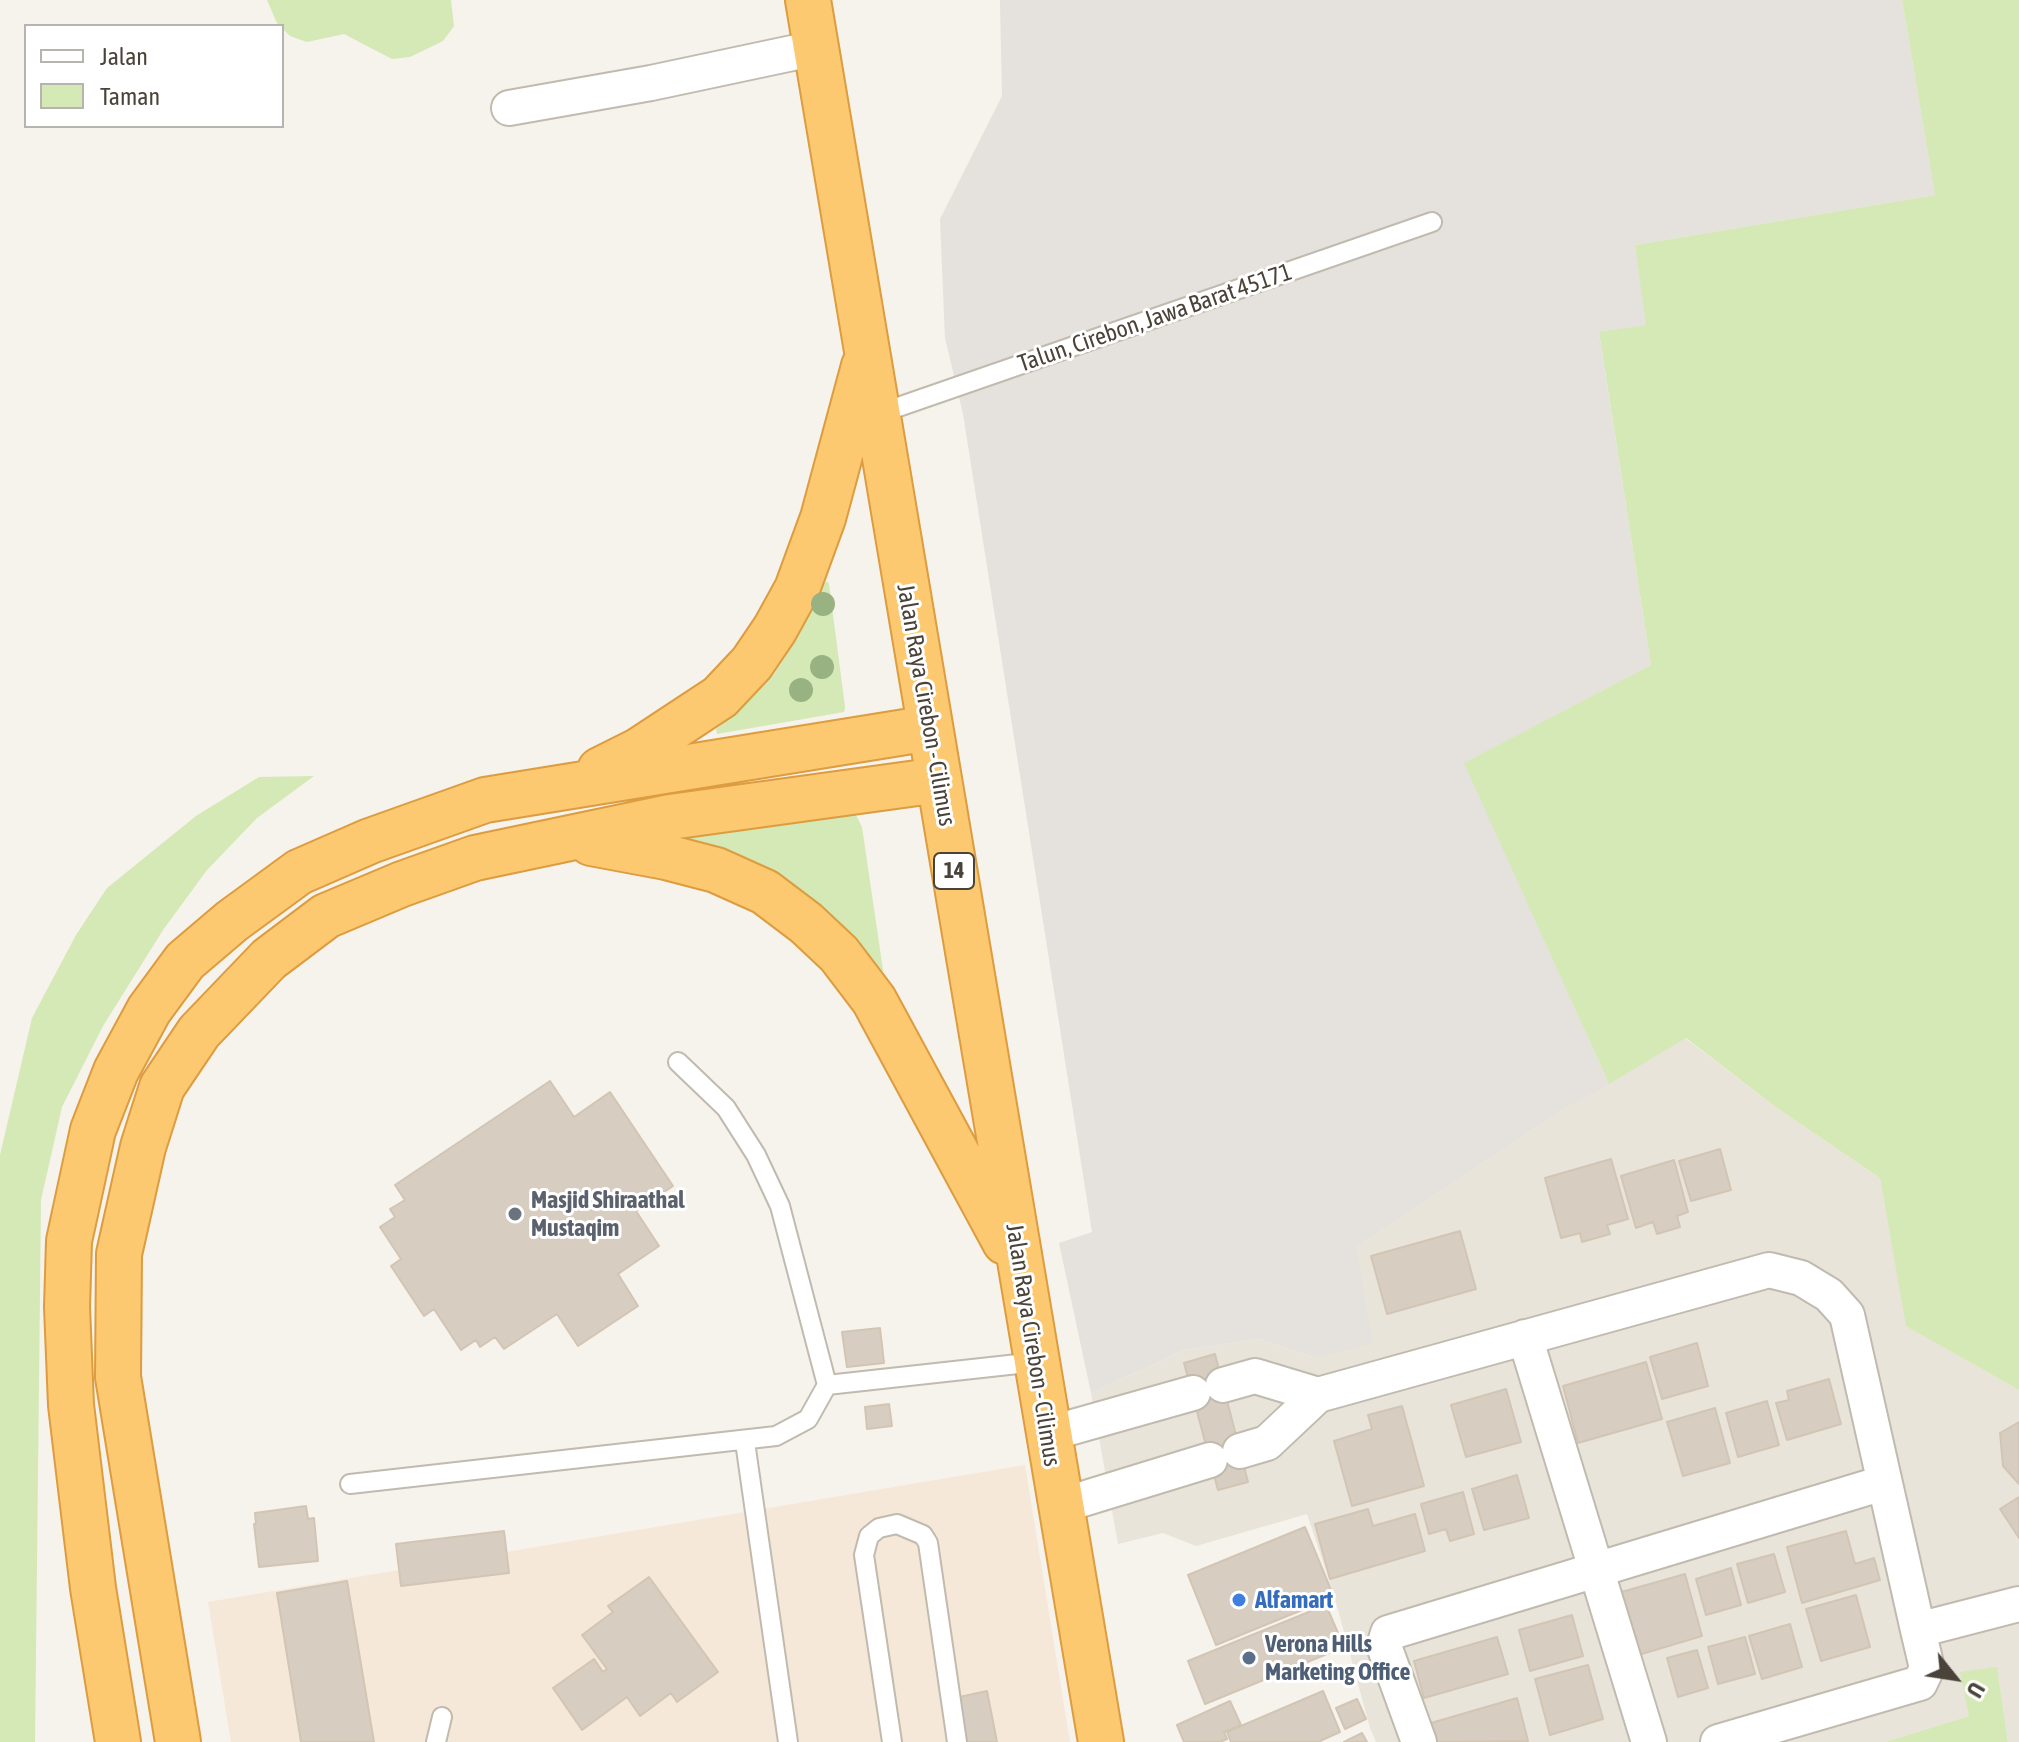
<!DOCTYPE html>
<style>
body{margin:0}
#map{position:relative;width:2019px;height:1742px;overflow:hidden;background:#f6f2ec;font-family:"Asap Condensed",sans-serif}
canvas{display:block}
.legend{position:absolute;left:24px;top:24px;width:260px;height:104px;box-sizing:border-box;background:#fff;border:2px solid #b7b4b0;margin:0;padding:10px 14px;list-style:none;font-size:24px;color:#4a4339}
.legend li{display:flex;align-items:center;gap:16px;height:40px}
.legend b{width:40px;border:2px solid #b7b4b0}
.north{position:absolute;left:1915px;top:1638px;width:80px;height:80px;-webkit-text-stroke:6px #fff;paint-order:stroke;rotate:120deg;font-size:22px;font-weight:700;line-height:32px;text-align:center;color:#4a4339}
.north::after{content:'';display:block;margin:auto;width:28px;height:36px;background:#4a4339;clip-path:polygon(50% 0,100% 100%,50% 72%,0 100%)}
</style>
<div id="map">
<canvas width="2019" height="1742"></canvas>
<ul class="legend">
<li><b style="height:10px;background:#fff"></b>Jalan</li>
<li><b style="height:22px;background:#d4e9b5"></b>Taman</li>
</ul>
<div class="north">U</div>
</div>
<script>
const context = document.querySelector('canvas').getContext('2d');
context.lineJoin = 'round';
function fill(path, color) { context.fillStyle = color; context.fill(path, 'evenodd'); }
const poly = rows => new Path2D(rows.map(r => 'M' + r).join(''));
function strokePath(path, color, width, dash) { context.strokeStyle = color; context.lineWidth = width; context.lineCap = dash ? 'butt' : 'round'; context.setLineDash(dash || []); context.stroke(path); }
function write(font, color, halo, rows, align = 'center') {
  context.font = font + ' "Asap Condensed",sans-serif'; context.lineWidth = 6; context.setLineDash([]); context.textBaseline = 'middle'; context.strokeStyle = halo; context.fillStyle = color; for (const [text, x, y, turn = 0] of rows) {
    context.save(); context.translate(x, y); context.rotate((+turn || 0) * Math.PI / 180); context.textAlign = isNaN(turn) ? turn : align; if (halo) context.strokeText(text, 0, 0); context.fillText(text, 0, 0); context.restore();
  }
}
fill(poly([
 [1685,1038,1777,1108,1880,1178,1907,1326,2019,1390,2019,1742,2008,1742,1997,1668,1969,1716,1885,1742,1376,1742,1370,1728,1334,1595,1307,1514,1196,1546,1163,1533,1118,1544,1091,1393,1184,1350,1259,1339,1316,1358,1356,1247,1567,1107]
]), '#e9e4da');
fill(poly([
 [1025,1465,1070,1742,231,1742,208,1602]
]), '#f6e8d8');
fill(poly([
 [1000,0,1902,0,1935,195,1635,245,1647,325,1599,333,1651,665,1465,763,1609,1084,1567,1107,1356,1247,1373,1343,1316,1358,1259,1339,1184,1350,1091,1393,1059,1243,1092,1232,963,414,945,338,940,219,1002,96]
]), '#e5e1dd');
fill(poly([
 [267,0,451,0,454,26,443,41,410,57,392,59,344,34,307,42,290,36,277,23],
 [1902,0,2019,0,2019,1390,1906,1326,1880,1178,1777,1108,1686,1038,1609,1084,1464,763,1651,665,1599,332,1646,325,1635,245,1935,195],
 [827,581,829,584,845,707,844,712,717,734,716,729,739,711,774,674,798,637,822,585],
 [314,776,257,818,207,870,163,930,103,1026,62,1107,41,1200,35,1742,0,1742,0,1155,32,1018,76,935,107,888,196,816,259,777],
 [842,813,856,815,862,827,883,970,881,974,729,853,691,839,691,837],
 [1997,1667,2008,1742,1885,1742,1969,1716,1960,1672]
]), '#d4e9b5');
const building = poly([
 [550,1081,574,1117,610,1092,673,1186,636,1211,659,1246,618,1274,638,1306,578,1346,557,1314,504,1349,495,1337,480,1347,476,1340,461,1350,434,1309,424,1316,391,1266,401,1259,380,1227,395,1217,390,1209,405,1200,395,1185,550,1081],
 [1720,1149,1731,1190,1691,1201,1679,1161,1720,1149],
 [1611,1159,1628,1219,1607,1225,1610,1234,1582,1242,1580,1233,1561,1238,1545,1178,1611,1159],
 [1674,1160,1688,1212,1677,1216,1680,1227,1657,1234,1653,1222,1636,1228,1621,1176,1674,1160],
 [1460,1231,1476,1289,1387,1314,1371,1256,1460,1231],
 [880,1328,884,1363,847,1367,842,1332,880,1328],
 [1697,1343,1708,1386,1662,1399,1650,1357,1697,1343],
 [1215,1354,1248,1482,1218,1490,1184,1363,1215,1354],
 [1646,1362,1662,1419,1578,1443,1563,1386,1646,1362],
 [1829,1379,1841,1424,1787,1440,1776,1403,1789,1400,1787,1391,1829,1379],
 [1506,1389,1521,1442,1466,1457,1451,1405,1506,1389],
 [1767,1401,1779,1445,1738,1457,1726,1413,1767,1401],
 [889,1404,892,1426,867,1429,865,1407,889,1404],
 [1402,1406,1424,1486,1352,1506,1334,1441,1372,1429,1368,1415,1402,1406],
 [1715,1408,1730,1463,1683,1476,1667,1422,1715,1408],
 [2019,1422,2019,1484,2003,1466,2000,1433,2019,1422],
 [1517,1475,1529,1518,1484,1530,1472,1489,1517,1475],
 [1463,1492,1474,1534,1450,1541,1446,1529,1429,1534,1421,1504,1463,1492],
 [2019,1497,2019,1538,2000,1509,2019,1497],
 [306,1506,308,1519,314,1518,318,1561,259,1567,254,1524,256,1524,255,1513,306,1506],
 [1368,1509,1373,1526,1415,1514,1425,1551,1330,1579,1315,1524,1368,1509],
 [1305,1527,1334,1597,1216,1645,1188,1575,1305,1527],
 [504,1531,509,1573,401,1586,396,1544,504,1531],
 [1846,1531,1855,1564,1874,1558,1880,1580,1802,1603,1787,1547,1846,1531],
 [1774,1554,1785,1592,1748,1603,1737,1564,1774,1554],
 [1731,1568,1741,1605,1706,1615,1696,1579,1731,1568],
 [1685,1574,1702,1636,1635,1656,1618,1593,1685,1574],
 [649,1577,718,1672,677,1702,671,1693,640,1716,627,1697,582,1730,553,1688,594,1659,603,1672,607,1669,582,1635,613,1612,608,1606,649,1577],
 [347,1581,374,1742,301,1742,277,1593,347,1581],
 [1856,1595,1870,1647,1821,1661,1806,1609,1856,1595],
 [1326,1605,1344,1647,1205,1704,1188,1661,1326,1605],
 [1572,1615,1583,1656,1530,1671,1519,1630,1572,1615],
 [1790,1624,1802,1667,1762,1679,1749,1636,1790,1624],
 [1497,1637,1508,1674,1424,1698,1414,1661,1497,1637],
 [1745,1637,1755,1674,1718,1684,1708,1647,1745,1637],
 [1697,1650,1708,1688,1678,1697,1667,1658,1697,1650],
 [1588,1665,1603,1719,1550,1735,1535,1679,1588,1665],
 [987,1691,997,1742,963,1742,955,1698,987,1691],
 [1323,1691,1340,1732,1318,1742,1231,1742,1227,1732,1323,1691],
 [1517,1698,1528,1741,1436,1742,1431,1723,1517,1698],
 [1357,1699,1366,1719,1345,1729,1336,1708,1357,1699],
 [1230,1701,1241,1725,1224,1732,1227,1739,1220,1742,1184,1742,1177,1725,1230,1701],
 [1362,1733,1367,1742,1344,1742,1362,1733]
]);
fill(building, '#d7cec1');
strokePath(building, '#d2c5b4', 2);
const lane = poly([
 [878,414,1432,222],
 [678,1062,726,1108,756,1155,780,1206,827,1385],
 [745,1442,788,1742],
 [350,1484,776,1436,808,1419,827,1385,1036,1362],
 [436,1742,442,1717],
 [892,1742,864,1555,869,1536,879,1528,897,1524,923,1535,928,1543,957,1742]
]);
const street = poly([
 [509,108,651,83,816,48],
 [1525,1337,1649,1742],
 [1223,1385,1255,1376,1318,1395],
 [1048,1434,1193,1393],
 [1240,1451,1267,1443,1318,1395,1769,1270,1801,1278,1829,1295,1847,1315,1918,1630,2019,1604],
 [1060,1506,1210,1460],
 [1419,1742,1384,1646,1388,1633,1883,1483],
 [1718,1742,1920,1683,1927,1668,1918,1630]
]);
const highway = poly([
 [808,0,1101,1742],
 [600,770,638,751,720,697,752,663,775,629,797,589,823,518,864,366],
 [591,843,666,857,716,870,765,892,806,923,839,954,874,1000,1005,1242],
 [118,1742,93,1588,71,1405,67,1307,69,1241,93,1130,116,1071,149,1010,185,961,232,921,299,872,370,841,485,800,930,728],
 [178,1742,118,1377,119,1254,143,1147,162,1087,199,1032,269,959,326,916,402,884,475,858,670,817,939,780]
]);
strokePath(lane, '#c1baae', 22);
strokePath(street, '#c1baae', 38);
strokePath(highway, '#dc9c3f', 48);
strokePath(lane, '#fff', 18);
strokePath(street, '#fff', 34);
strokePath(highway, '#fcc870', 44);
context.fillStyle = '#99b282';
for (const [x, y] of [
 [823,604],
 [822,667],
 [801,690]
]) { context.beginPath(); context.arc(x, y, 12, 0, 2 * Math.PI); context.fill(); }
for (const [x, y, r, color] of [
 [515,1214,8,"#6b7280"],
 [1239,1600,8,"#3f7fe0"],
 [1249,1658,8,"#5c6f8a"]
]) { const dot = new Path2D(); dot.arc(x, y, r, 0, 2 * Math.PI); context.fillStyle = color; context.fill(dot); strokePath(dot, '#fff', 3); }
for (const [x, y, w] of [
 [954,871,40]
]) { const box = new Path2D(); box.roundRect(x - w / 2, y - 18, w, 36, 6); context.fillStyle = '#fff'; context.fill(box); strokePath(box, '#4a4339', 2); }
write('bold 22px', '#4a4339', null, [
 ["14",954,871]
]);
write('24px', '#4a4339', '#fff', [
 ["Talun, Cirebon, Jawa Barat 45171",1155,318,-19],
 ["Jalan Raya Cirebon - Cilimus",926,705,80],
 ["Jalan Raya Cirebon - Cilimus",1033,1345,81]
]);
write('bold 24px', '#5b616d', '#fff', [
 ["Masjid Shiraathal",531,1200],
 ["Mustaqim",531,1228]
], 'left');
write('bold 24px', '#366cbe', '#fff', [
 ["Alfamart",1255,1600]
], 'left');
write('bold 24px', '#4e5e75', '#fff', [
 ["Verona Hills",1265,1644],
 ["Marketing Office",1265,1672]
], 'left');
</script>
